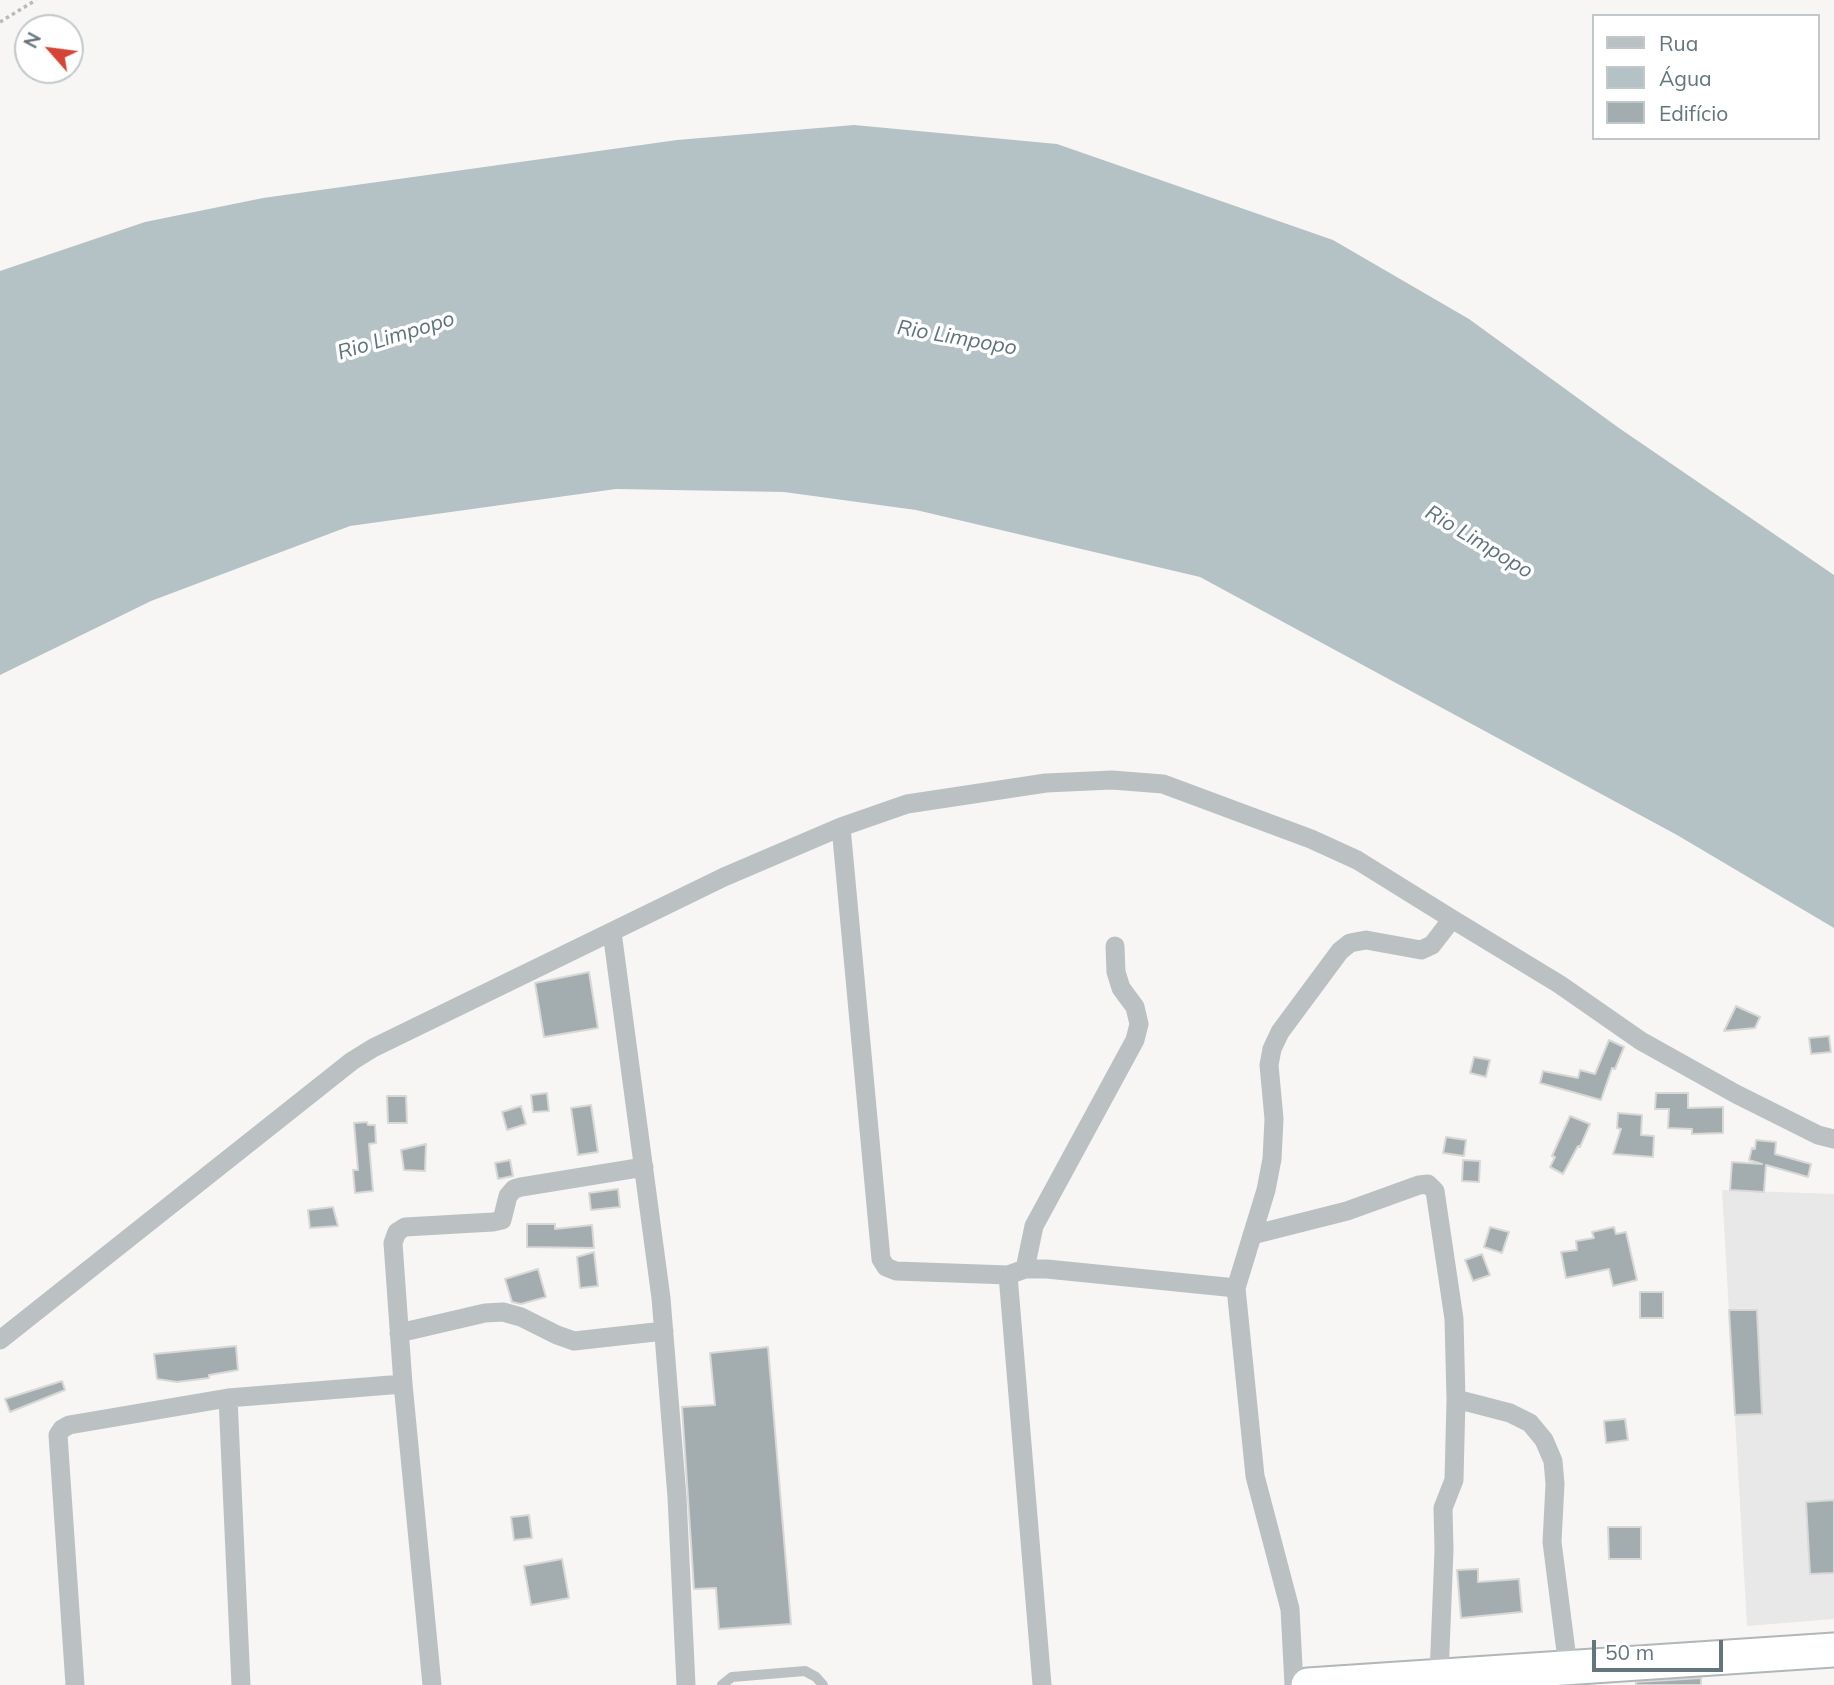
<!DOCTYPE html>
<meta charset="utf-8">
<style>
body{margin:0}
#map{position:relative;width:1834px;height:1685px;overflow:hidden;background:#f7f6f4;font-family:Mulish,sans-serif}
canvas{display:block}
.legend{position:absolute;left:1592px;top:14px;width:228px;height:126px;box-sizing:border-box;background:#fff;border:2px solid #c1c8cb;margin:0;padding:9px 12px;list-style:none;font-size:21px;color:#64757c}
.legend li{display:flex;align-items:center;gap:14px;height:35px}
.legend b{width:35px;border:2px solid #c1c8cb}
.north{position:absolute;left:14px;top:14px;width:70px;height:70px;box-sizing:border-box;background:#fff;border:2px solid #c1c8cb;border-radius:50%;rotate:298deg;font-size:19px;font-weight:700;line-height:28px;text-align:center;color:#64757c}
.north::after{content:'';display:block;margin:auto;width:24px;height:32px;background:#d54535;clip-path:polygon(50% 0,100% 100%,50% 72%,0 100%)}
.scale{position:absolute;left:1592px;top:1640px;width:131px;height:32px;box-sizing:border-box;border:4px solid #64757c;border-top:0;padding-left:9px;font-size:21px;line-height:24px;white-space:nowrap;color:#64757c;-webkit-text-stroke:5px #fff;paint-order:stroke}
</style>
<div id="map">
<canvas width="1834" height="1685"></canvas>
<ul class="legend">
<li><b style="height:9px;background:#bbc1c3"></b>Rua</li>
<li><b style="height:19px;background:#b5c2c5"></b>Água</li>
<li><b style="height:19px;background:#a3adb0"></b>Edifício</li>
</ul>
<div class="north">N</div>
<div class="scale">50 m</div>
</div>
<script>
const context = document.querySelector('canvas').getContext('2d');
context.lineJoin = 'round';
function fill(path, color) { context.fillStyle = color; context.fill(path, 'evenodd'); }
const poly = rows => new Path2D(rows.map(r => 'M' + r).join(''));
function strokePath(path, color, width, dash) { context.strokeStyle = color; context.lineWidth = width; context.lineCap = dash ? 'butt' : 'round'; context.setLineDash(dash || []); context.stroke(path); }
function write(font, color, halo, rows, align = 'center') {
  context.font = font + ' Mulish,sans-serif'; context.lineWidth = 7; context.setLineDash([]); context.textBaseline = 'middle'; context.strokeStyle = halo; context.fillStyle = color; for (const [text, x, y, turn = 0] of rows) {
    context.save(); context.translate(x, y); context.rotate((+turn || 0) * Math.PI / 180); context.textAlign = isNaN(turn) ? turn : align; if (halo) context.strokeText(text, 0, 0); context.fillText(text, 0, 0); context.restore();
  }
}
fill(poly([
 [1722,1190,1834,1194,1834,1619,1747,1626]
]), '#e7e8e7');
fill(poly([
 [854,125,1057,144,1333,240,1469,319,1619,428,1834,575,1834,928,1677,835,1200,577,916,510,784,492,616,489,350,526,151,601,0,675,0,271,145,222,263,198,677,140]
]), '#b5c2c5');
const building = poly([
 [589,972,598,1028,544,1037,535,983,589,972],
 [1736,1006,1760,1017,1755,1028,1724,1031,1736,1006],
 [1829,1036,1831,1052,1811,1054,1809,1038,1829,1036],
 [1609,1040,1624,1047,1615,1069,1612,1068,1601,1100,1540,1083,1543,1071,1578,1078,1580,1070,1595,1074,1609,1040],
 [1474,1057,1490,1060,1486,1077,1470,1073,1474,1057],
 [547,1093,549,1111,533,1112,531,1095,547,1093],
 [1656,1093,1688,1093,1688,1108,1723,1107,1723,1133,1692,1134,1692,1129,1668,1128,1669,1109,1655,1109,1656,1093],
 [387,1096,406,1096,407,1123,388,1123,387,1096],
 [591,1105,598,1152,578,1155,571,1108,591,1105],
 [521,1106,526,1124,507,1130,502,1112,521,1106],
 [1618,1113,1642,1115,1641,1135,1654,1136,1653,1157,1613,1154,1621,1129,1617,1128,1618,1113],
 [1570,1116,1590,1124,1580,1147,1578,1146,1563,1174,1550,1167,1555,1157,1552,1156,1570,1116],
 [367,1122,368,1125,375,1125,376,1143,369,1144,373,1191,355,1193,353,1170,358,1170,354,1123,367,1122],
 [1446,1137,1466,1140,1464,1156,1443,1153,1446,1137],
 [1756,1140,1776,1142,1775,1154,1811,1164,1808,1177,1766,1165,1764,1192,1730,1190,1732,1162,1762,1164,1749,1160,1752,1148,1755,1149,1756,1140],
 [426,1144,425,1171,404,1170,401,1150,426,1144],
 [510,1160,513,1176,498,1179,495,1163,510,1160],
 [1463,1160,1480,1161,1479,1182,1462,1181,1463,1160],
 [618,1189,620,1207,591,1210,589,1193,618,1189],
 [333,1207,338,1226,310,1228,308,1210,333,1207],
 [527,1224,555,1224,555,1229,592,1225,594,1248,527,1247,527,1224],
 [1490,1227,1509,1232,1502,1253,1484,1247,1490,1227],
 [1614,1227,1616,1234,1626,1232,1637,1280,1613,1286,1609,1269,1566,1278,1561,1252,1577,1250,1576,1241,1594,1238,1592,1232,1614,1227],
 [594,1252,598,1286,580,1288,577,1257,594,1252],
 [1482,1254,1490,1275,1473,1281,1465,1260,1482,1254],
 [538,1269,546,1297,521,1304,512,1302,505,1279,538,1269],
 [1640,1292,1663,1292,1663,1318,1640,1318,1640,1292],
 [1729,1310,1757,1310,1762,1414,1735,1415,1729,1310],
 [236,1346,238,1370,209,1375,209,1378,177,1382,157,1379,154,1354,236,1346],
 [768,1347,791,1624,719,1629,716,1588,694,1589,682,1407,715,1405,710,1353,768,1347],
 [62,1381,65,1390,10,1412,5,1399,62,1381],
 [1625,1419,1628,1440,1606,1443,1604,1421,1625,1419],
 [1834,1500,1834,1573,1810,1574,1806,1502,1834,1500],
 [529,1515,532,1538,514,1540,511,1517,529,1515],
 [1608,1527,1641,1527,1641,1559,1609,1559,1608,1527],
 [562,1559,569,1598,531,1605,524,1566,562,1559],
 [1478,1569,1478,1582,1519,1579,1522,1612,1461,1618,1457,1570,1478,1569],
 [1701,1678,1701,1685,1636,1685,1636,1682,1701,1678]
]);
fill(building, '#a3adb0');
strokePath(building, '#d8d8d6', 2);
const trunk = poly([
 [1308,1685,1834,1650]
]);
strokePath(trunk, '#b1b6b8', 37);
strokePath(poly([
 [0,22,36,0]
]), '#b6babc', 3.5, [3.5, 3.5]);
strokePath(poly([
 [722,1685,732,1677,805,1671,816,1677,823,1685]
]), '#bbc1c3', 10);
strokePath(poly([
 [841,827,881,1259,886,1267,896,1271,1008,1275,1025,1269,1047,1269,1236,1288],
 [612,932,661,1298,677,1497,686,1685],
 [1252,1235,1347,1211,1419,1185,1428,1184,1435,1191,1454,1319,1456,1399,1454,1480,1443,1508,1444,1550,1439,1676],
 [1025,1269,1034,1226,1135,1040,1139,1024,1135,1007,1121,988,1116,972,1115,946],
 [1008,1275,1042,1685],
 [399,1333,485,1313,503,1312,521,1317,557,1335,574,1341,664,1331],
 [0,1340,352,1061,373,1048,724,877,841,827,907,804,1046,783,1112,780,1163,784,1311,839,1357,860,1452,919,1559,984,1641,1041,1736,1094,1818,1135,1834,1139],
 [228,1398,241,1685],
 [1456,1399,1510,1413,1530,1423,1544,1440,1553,1461,1555,1484,1552,1542,1568,1667],
 [75,1685,58,1435,62,1429,69,1425,228,1398,403,1384],
 [432,1685,403,1384,393,1243,397,1232,405,1227,493,1222,502,1220,508,1196,514,1189,521,1187,644,1167],
 [1294,1685,1290,1609,1255,1476,1236,1288,1266,1190,1272,1159,1274,1119,1269,1065,1272,1049,1280,1032,1340,951,1350,943,1366,940,1421,950,1432,945,1452,919]
]), '#bbc1c3', 19);
strokePath(trunk, '#fff', 33);
write('italic 21px', '#5f7478', '#fff', [
 ["Rio Limpopo",396,336,-17],
 ["Rio Limpopo",957,338,10],
 ["Rio Limpopo",1479,542,31]
]);
</script>
